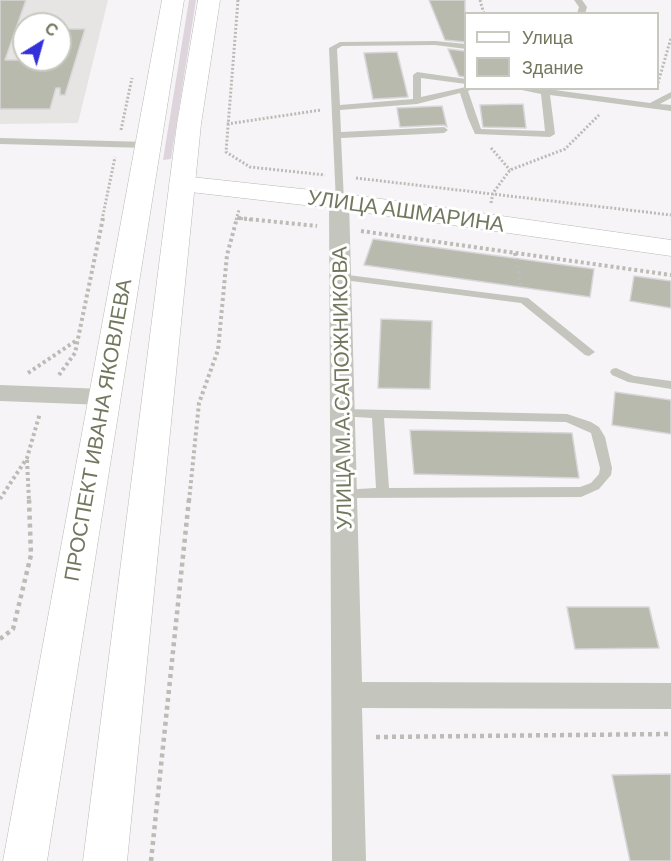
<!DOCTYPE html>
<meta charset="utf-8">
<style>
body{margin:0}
#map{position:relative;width:671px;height:861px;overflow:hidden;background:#f6f4f7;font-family:Barlow,sans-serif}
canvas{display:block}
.legend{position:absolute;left:464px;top:12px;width:195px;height:78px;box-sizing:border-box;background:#fff;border:2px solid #c7c9bf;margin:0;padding:8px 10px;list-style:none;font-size:18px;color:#72785e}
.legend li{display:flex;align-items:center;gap:12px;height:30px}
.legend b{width:30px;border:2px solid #c7c9bf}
.north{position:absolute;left:12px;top:12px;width:60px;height:60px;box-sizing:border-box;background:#fff;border:2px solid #c7c9bf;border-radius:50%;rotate:37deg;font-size:16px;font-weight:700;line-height:24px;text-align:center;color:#72785e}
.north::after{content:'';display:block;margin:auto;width:21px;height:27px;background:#322fdb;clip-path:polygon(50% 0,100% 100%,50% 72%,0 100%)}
</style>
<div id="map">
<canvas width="671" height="861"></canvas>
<ul class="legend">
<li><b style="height:8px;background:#fff"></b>Улица</li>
<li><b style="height:16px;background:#b8baae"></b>Здание</li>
</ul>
<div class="north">С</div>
</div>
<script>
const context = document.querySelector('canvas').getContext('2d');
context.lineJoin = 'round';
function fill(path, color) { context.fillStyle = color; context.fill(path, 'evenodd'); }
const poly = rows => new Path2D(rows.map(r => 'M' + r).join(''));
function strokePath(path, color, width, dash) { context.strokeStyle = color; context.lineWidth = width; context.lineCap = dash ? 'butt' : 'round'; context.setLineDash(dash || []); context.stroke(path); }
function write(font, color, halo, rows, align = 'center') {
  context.font = font + ' Barlow,sans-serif'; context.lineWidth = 6; context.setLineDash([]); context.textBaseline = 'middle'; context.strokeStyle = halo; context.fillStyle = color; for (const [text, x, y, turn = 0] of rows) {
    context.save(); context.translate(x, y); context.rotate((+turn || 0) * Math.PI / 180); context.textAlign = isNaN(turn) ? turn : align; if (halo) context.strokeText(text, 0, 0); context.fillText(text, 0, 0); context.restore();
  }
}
fill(poly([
 [0,0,108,0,78,123,0,124],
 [24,24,60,24,60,60,24,60]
]), '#e6e5e4');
fill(poly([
 [189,0,196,0,171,159,163,160]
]), '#ddd5db');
const building = poly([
 [0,0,26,0,5,60,60,60,60,29,85,29,65,95,60,95,60,88,56,88,50,109,0,109,0,0],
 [429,0,465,0,465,42,445,40,429,0],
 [448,49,465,51,465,77,459,76,448,49],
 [397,52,408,97,373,99,364,53,397,52],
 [523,104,526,128,483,127,480,105,523,104],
 [442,106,447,127,444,125,400,127,397,108,442,106],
 [373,239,594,269,590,297,364,265,373,239],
 [634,276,671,281,671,308,630,301,634,276],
 [381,319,432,321,430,389,378,388,381,319],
 [615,392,671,400,671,434,612,425,615,392],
 [410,430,572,433,579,478,414,474,410,430],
 [567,607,649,607,659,648,575,649,567,607],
 [671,774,671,861,630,861,612,775,671,774]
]);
fill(building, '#b8baae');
strokePath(building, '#d8d6d8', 1.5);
const secondary = poly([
 [182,176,339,193,671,240,671,256,339,209,173,190,169,184,173,178,182,176]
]);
const primary = poly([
 [162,0,184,0,47,861,3,861,162,0],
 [198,0,220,0,201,124,127,861,83,861,177,124,198,0]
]);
strokePath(secondary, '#b8bab0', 1);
strokePath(primary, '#b8bab1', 1);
strokePath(poly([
 [238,0,226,152,250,167,325,175],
 [480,0,484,14],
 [658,83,671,38],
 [227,124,321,110],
 [121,130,132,78],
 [491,148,510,170],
 [356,178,671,215],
 [491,203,493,193,510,170,565,149,599,115],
 [237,218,253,220],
 [102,220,115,157],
 [236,220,239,210]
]), '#bbbcb6', 3, [2, 2]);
strokePath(poly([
 [238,218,317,226],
 [361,231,671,275],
 [515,253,521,285],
 [28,373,77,340],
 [59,375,75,353,103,218],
 [27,460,29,501],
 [0,499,27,458,40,413],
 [189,501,199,403,218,350,227,255,237,218]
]), '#bbbcb6', 4, [3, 3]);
strokePath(poly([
 [0,639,13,629,31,555,29,499],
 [376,737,671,734],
 [151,861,189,499]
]), '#bbbcb6', 4.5, [4, 4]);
fill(poly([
 [574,0,582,0,587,7,585,14,577,14,579,7,574,0],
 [435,41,466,44,466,49,435,45,342,46,337,49,340,105,413,99,413,75,417,72,466,79,466,84,421,78,421,97,466,87,466,88,475,88,468,91,481,129,545,131,541,94,512,88,540,88,650,103,671,92,671,98,660,104,671,105,671,111,550,95,555,134,550,137,475,134,468,118,460,93,417,104,340,110,341,132,444,127,448,130,444,133,341,138,344,201,339,204,336,203,329,48,340,42,435,41],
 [0,138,147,142,152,145,147,148,0,144,0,138],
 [340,274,528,298,595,352,589,356,585,355,521,303,336,279,335,277,340,274],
 [616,368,634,376,671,381,671,389,628,382,612,375,610,372,612,369,616,368],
 [343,409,567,414,591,422,599,427,605,437,612,468,611,475,599,489,581,497,344,498,340,496,338,493,340,490,376,488,372,418,339,416,337,413,343,409],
 [384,418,566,422,591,433,600,468,599,474,591,483,580,487,389,488,384,418]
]), '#c4c5bd');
fill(poly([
 [339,195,346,197,349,201,362,682,671,683,671,709,362,708,366,861,332,861,329,201,332,197,339,195],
 [0,385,104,389,113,391,116,397,113,403,104,405,0,401,0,385]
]), '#c4c5bd');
fill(secondary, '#fff');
fill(primary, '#fff');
write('21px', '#72785e', '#fff', [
 ["УЛИЦА АШМАРИНА",406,211,8],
 ["УЛИЦА М.А.САПОЖНИКОВА",342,388,-91],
 ["ПРОСПЕКТ ИВАНА ЯКОВЛЕВА",98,430,-80]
]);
</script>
